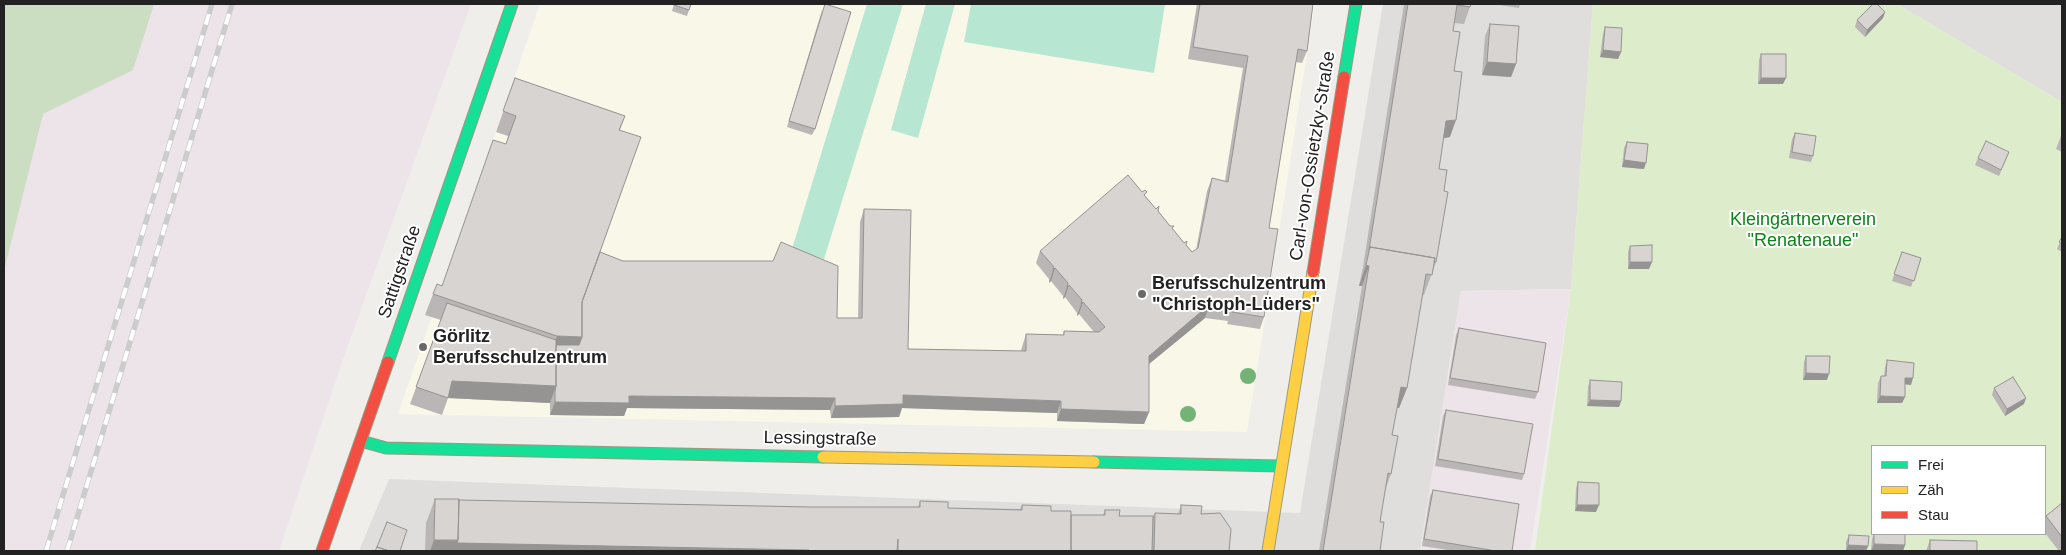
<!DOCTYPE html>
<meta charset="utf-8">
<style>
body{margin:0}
#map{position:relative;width:2066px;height:555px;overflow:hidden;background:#f0eeeb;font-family:Helvetica,sans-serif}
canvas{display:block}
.frame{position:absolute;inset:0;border:5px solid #222;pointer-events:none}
.legend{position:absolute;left:1871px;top:445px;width:175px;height:90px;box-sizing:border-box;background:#fff;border:1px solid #a7a7a7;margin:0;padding:6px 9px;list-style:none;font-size:15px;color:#222}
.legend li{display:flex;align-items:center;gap:10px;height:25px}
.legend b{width:25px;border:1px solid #a7a7a7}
</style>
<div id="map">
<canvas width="2066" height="555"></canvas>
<div class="frame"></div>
<ul class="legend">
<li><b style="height:6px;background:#16e098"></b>Frei</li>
<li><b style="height:6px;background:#ffcf43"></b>Zäh</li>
<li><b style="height:6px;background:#f24e42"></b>Stau</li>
</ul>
</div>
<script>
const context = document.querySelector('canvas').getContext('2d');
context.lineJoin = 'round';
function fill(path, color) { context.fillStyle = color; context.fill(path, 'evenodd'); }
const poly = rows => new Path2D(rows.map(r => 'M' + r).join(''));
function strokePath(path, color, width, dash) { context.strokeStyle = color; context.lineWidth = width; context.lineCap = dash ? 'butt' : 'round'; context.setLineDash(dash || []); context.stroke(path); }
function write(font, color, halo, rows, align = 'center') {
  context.font = font + ' Helvetica,sans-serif'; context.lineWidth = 4; context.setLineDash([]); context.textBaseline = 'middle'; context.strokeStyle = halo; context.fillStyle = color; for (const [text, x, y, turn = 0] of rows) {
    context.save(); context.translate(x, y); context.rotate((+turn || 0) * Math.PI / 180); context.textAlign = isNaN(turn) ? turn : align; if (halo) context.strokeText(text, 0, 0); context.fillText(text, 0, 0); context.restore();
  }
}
fill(poly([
 [1383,4,1593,4,1571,289,1461,291,1420,551,359,551,389,479,1300,513],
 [1897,4,2062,4,2062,102]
]), '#dfdedc');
fill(poly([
 [4,4,471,4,341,365,279,551,4,551],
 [1571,289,1530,551,1420,551,1461,291]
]), '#ede4e9');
fill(poly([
 [540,4,1315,4,1247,432,398,414]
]), '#f8f7e8');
fill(poly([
 [1593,4,1897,4,2062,102,2062,551,1535,551,1571,289],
 [1872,446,2045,446,2045,534,1872,534]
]), '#ddeccb');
fill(poly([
 [4,4,154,4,133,70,43,114,4,271]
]), '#cbdec1');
fill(poly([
 [867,4,903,4,824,259,792,249],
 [926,4,955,4,918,138,891,130],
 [971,4,1165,4,1154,73,964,42]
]), '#b7e6d2');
const fast = poly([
 [1344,77,1356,4],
 [388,362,512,4],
 [361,441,386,448,823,457],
 [1094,462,1280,466]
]);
const slow = poly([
 [823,457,1094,462],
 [1268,551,1313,272]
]);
const jam = poly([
 [1313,272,1344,77],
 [322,551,388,362]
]);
strokePath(fast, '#999a82', 13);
strokePath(slow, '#999a82', 13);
strokePath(jam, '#999a82', 13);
strokePath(fast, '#16e098', 11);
strokePath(slow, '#ffcf43', 11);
strokePath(jam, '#f24e42', 11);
const rail = poly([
 [46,551,212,4],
 [67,551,232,4]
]);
strokePath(rail, '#ccc', 5.5);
strokePath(rail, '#fff', 4, [11]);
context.fillStyle = '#73b476';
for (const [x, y] of [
 [1248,376],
 [1188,414]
]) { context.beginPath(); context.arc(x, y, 8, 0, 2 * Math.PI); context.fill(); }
fill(poly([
 [674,4,691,4,687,16,672,11],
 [1197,4,1313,4,1307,51,1302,63,1296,62,1269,228,1264,317,1260,329,1227,324,1228,321,1205,318,1149,364,1149,412,1144,424,1057,421,1057,413,902,408,899,417,831,418,830,410,627,408,624,416,550,415,550,403,448,398,442,415,410,404,441,320,425,315,433,294,442,286,506,144,508,136,496,132,515,78,625,116,620,130,600,252,623,261,837,318,858,318,860,222,864,209,908,349,1021,351,1022,347,1026,334,1063,335,1064,331,1094,332,1079,314,1077,316,1077,313,1065,297,1063,299,1063,296,1051,281,1049,283,1049,279,1036,263,1040,251,1145,196,1192,252,1196,250,1207,191,1212,178,1225,181,1243,68,1188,59],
 [1404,4,1471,4,1464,24,1454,23,1453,31,1454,71,1450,137,1443,138,1439,169,1444,191,1436,262,1424,295,1422,295,1407,388,1399,408,1397,408,1392,435,1391,474,1384,493,1380,522,1380,551,1319,551,1362,286,1359,286,1363,267],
 [1493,4,1520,4,1519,8],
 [822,10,815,129,812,135,787,127],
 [1885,12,1883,18,1865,37,1855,27,1857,20],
 [1490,24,1516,64,1511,77,1482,75,1485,36],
 [1605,27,1621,52,1618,59,1600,57,1603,34],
 [1761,54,1783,84,1758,84,1759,60],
 [1795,133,1813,156,1811,162,1789,158,1792,139],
 [2062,133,2062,152,2056,149],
 [1627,142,1644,169,1622,167,1624,148],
 [2009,152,1999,176,1975,165,1978,158],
 [2062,237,2062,252,2057,249],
 [1630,246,1649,269,1628,269,1628,252],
 [1902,252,1921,258,1911,287,1892,281],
 [1459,328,1538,392,1535,399,1448,385,1456,335],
 [1806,356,1827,380,1803,380,1804,362],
 [1887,360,1911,385,1905,384,1905,397,1902,403,1877,403,1878,383,1881,376,1884,376,1885,367],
 [1590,380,1621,401,1619,407,1587,406,1588,387],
 [1994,388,2024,404,2005,416,1992,395],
 [1446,410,1524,474,1522,480,1435,466,1443,416],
 [1578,482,1596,512,1575,511,1576,488],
 [1433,490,1512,551,1454,551,1422,546,1430,496],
 [435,499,459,500,810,507,918,507,920,501,948,508,1020,509,1022,505,1071,515,1103,515,1105,510,1119,516,1153,516,1155,513,1178,514,1181,505,1201,514,1229,551,425,551,426,523],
 [2062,503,2062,551,2059,551,2045,533,2045,519,2046,516],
 [1874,534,1905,545,1903,551,1871,551,1872,539],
 [1849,535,1868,546,1866,551,1846,551,1846,542],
 [1930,540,1977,551,1926,551]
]), '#b9b6b5');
fill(poly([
 [1885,12,1883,18,1865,37,1867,30],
 [1603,50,1621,52,1618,59,1600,57],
 [1487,62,1516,64,1511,77,1482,75],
 [1761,78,1786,78,1783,84,1758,84],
 [1456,120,1450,137,1440,139,1446,121],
 [1624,160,1646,163,1644,169,1622,167],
 [1630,262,1652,262,1649,269,1628,269],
 [1366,265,1369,266,1362,286,1359,286],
 [1055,268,1051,281,1049,283,1053,270],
 [1069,285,1065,297,1063,299,1067,287],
 [1083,302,1079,314,1077,316,1081,304],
 [1209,305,1205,318,1144,368,1149,356],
 [557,336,582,337,575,358,554,344],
 [1806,373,1829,374,1827,380,1803,380],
 [1905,378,1913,378,1911,385,1903,384],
 [452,381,556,386,550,403,448,398],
 [1401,387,1407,388,1399,408,1394,408],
 [903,395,1061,401,1057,413,902,408,899,417,831,418,835,406],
 [629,396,835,398,830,410,627,408,624,416,550,415,555,402],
 [1880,396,1905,397,1902,403,1877,403],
 [2026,398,2024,404,2005,416,2007,409],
 [1590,400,1621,401,1619,407,1587,406],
 [1061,409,1149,412,1144,424,1057,421],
 [1577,505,1599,505,1596,512,1575,511],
 [434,540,809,550,809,551,430,551],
 [1874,544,1905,545,1903,551,1871,551],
 [1848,545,1868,546,1866,551,1846,551]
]), '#969493');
const building = poly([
 [675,4,691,4,689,10,674,5,675,4],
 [825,4,851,12,815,129,789,121,825,4],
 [1200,4,1313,4,1307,51,1298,49,1269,228,1278,229,1264,317,1232,312,1232,309,1209,305,1149,356,1149,412,1061,409,1061,401,903,395,903,404,835,406,835,398,629,396,629,403,555,402,555,391,556,386,556,345,579,345,582,337,582,302,600,252,623,261,773,261,781,242,838,266,837,318,862,318,864,209,911,210,908,349,1026,351,1026,334,1064,335,1064,331,1099,332,1105,327,1083,302,1081,304,1082,300,1069,285,1067,287,1068,283,1055,268,1053,270,1054,267,1040,251,1128,175,1142,192,1145,190,1147,192,1144,195,1156,209,1159,206,1158,211,1170,226,1174,226,1172,228,1184,243,1187,241,1186,245,1192,252,1198,248,1212,178,1228,182,1248,56,1193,47,1200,4],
 [1408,4,1471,4,1470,7,1457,5,1453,31,1460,32,1454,71,1462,72,1456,120,1446,121,1439,169,1447,170,1444,191,1448,192,1436,262,1434,262,1435,258,1370,247,1369,250,1408,4],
 [1873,4,1877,4,1885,12,1867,30,1857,20,1873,4],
 [1490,24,1519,26,1516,64,1487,62,1490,24],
 [1605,27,1622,28,1621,52,1603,50,1605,27],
 [1761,54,1786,54,1786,78,1761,78,1761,54],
 [515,78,625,116,619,130,641,137,582,302,582,337,557,336,433,294,437,284,442,286,493,140,506,144,516,116,503,111,515,78],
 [1795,133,1816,136,1813,156,1792,152,1795,133],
 [1986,141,2009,152,2001,170,1978,158,1986,141],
 [1627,142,1648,144,1646,163,1624,160,1627,142],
 [2062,237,2062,244,2059,242,2062,237],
 [1652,245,1652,262,1630,262,1630,246,1652,245],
 [1370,247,1435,258,1432,275,1426,274,1407,388,1401,387,1392,435,1398,436,1391,474,1388,473,1380,522,1384,522,1380,551,1323,551,1369,266,1366,265,1370,247],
 [1902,252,1921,258,1914,281,1894,274,1902,252],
 [447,303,556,340,556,386,452,381,448,398,416,387,447,303],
 [1459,328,1546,343,1538,392,1450,378,1459,328],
 [1806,356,1830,356,1829,374,1806,373,1806,356],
 [1887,360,1914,363,1913,378,1905,378,1905,397,1880,396,1881,376,1886,376,1887,360],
 [2013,377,2026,398,2007,409,1994,388,2013,377],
 [1590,380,1622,382,1621,401,1590,400,1590,380],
 [1446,410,1533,424,1524,474,1438,459,1446,410],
 [1578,482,1599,483,1599,505,1577,505,1578,482],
 [1433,490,1519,504,1512,551,1496,551,1424,539,1433,490],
 [435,499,459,499,458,540,434,540,435,499],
 [459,500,810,507,920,507,920,501,948,502,948,508,1022,510,1022,505,1051,506,1051,511,1071,511,1071,551,898,551,898,539,897,551,809,551,809,550,457,543,458,540,459,500],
 [2062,503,2062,537,2046,516,2062,503],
 [1181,505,1202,506,1201,514,1220,513,1231,529,1229,551,1175,551,1174,550,1173,551,1154,551,1155,513,1181,514,1181,505],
 [1105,510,1120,510,1119,516,1153,516,1152,551,1071,551,1071,515,1105,515,1105,510],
 [387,522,407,530,400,551,389,551,377,547,387,522],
 [1874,534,1905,534,1905,545,1874,544,1874,534],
 [1849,535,1869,536,1868,546,1848,545,1849,535],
 [1930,540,1977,541,1977,551,1930,551,1930,540],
 [377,547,389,551,375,551,377,547]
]);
fill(building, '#d7d4d2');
strokePath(building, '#969493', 1);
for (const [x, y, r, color] of [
 [1142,294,5,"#6a6968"],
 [423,347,5,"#6a6968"]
]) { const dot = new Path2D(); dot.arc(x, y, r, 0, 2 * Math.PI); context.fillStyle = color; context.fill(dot); strokePath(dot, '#fff', 2); }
write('18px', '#222', '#fff', [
 ["Carl-von-Ossietzky-Straße",1313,156,-81],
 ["Sattigstraße",400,272,-71],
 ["Lessingstraße",820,439,1]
]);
write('18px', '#0c8416', '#fff', [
 ["Kleingärtnerverein",1803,220],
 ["\"Renatenaue\"",1803,241]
]);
write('bold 18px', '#222', '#fff', [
 ["Berufsschulzentrum",1152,284],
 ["\"Christoph-Lüders\"",1152,305],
 ["Görlitz",433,337],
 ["Berufsschulzentrum",433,358]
], 'left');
</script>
